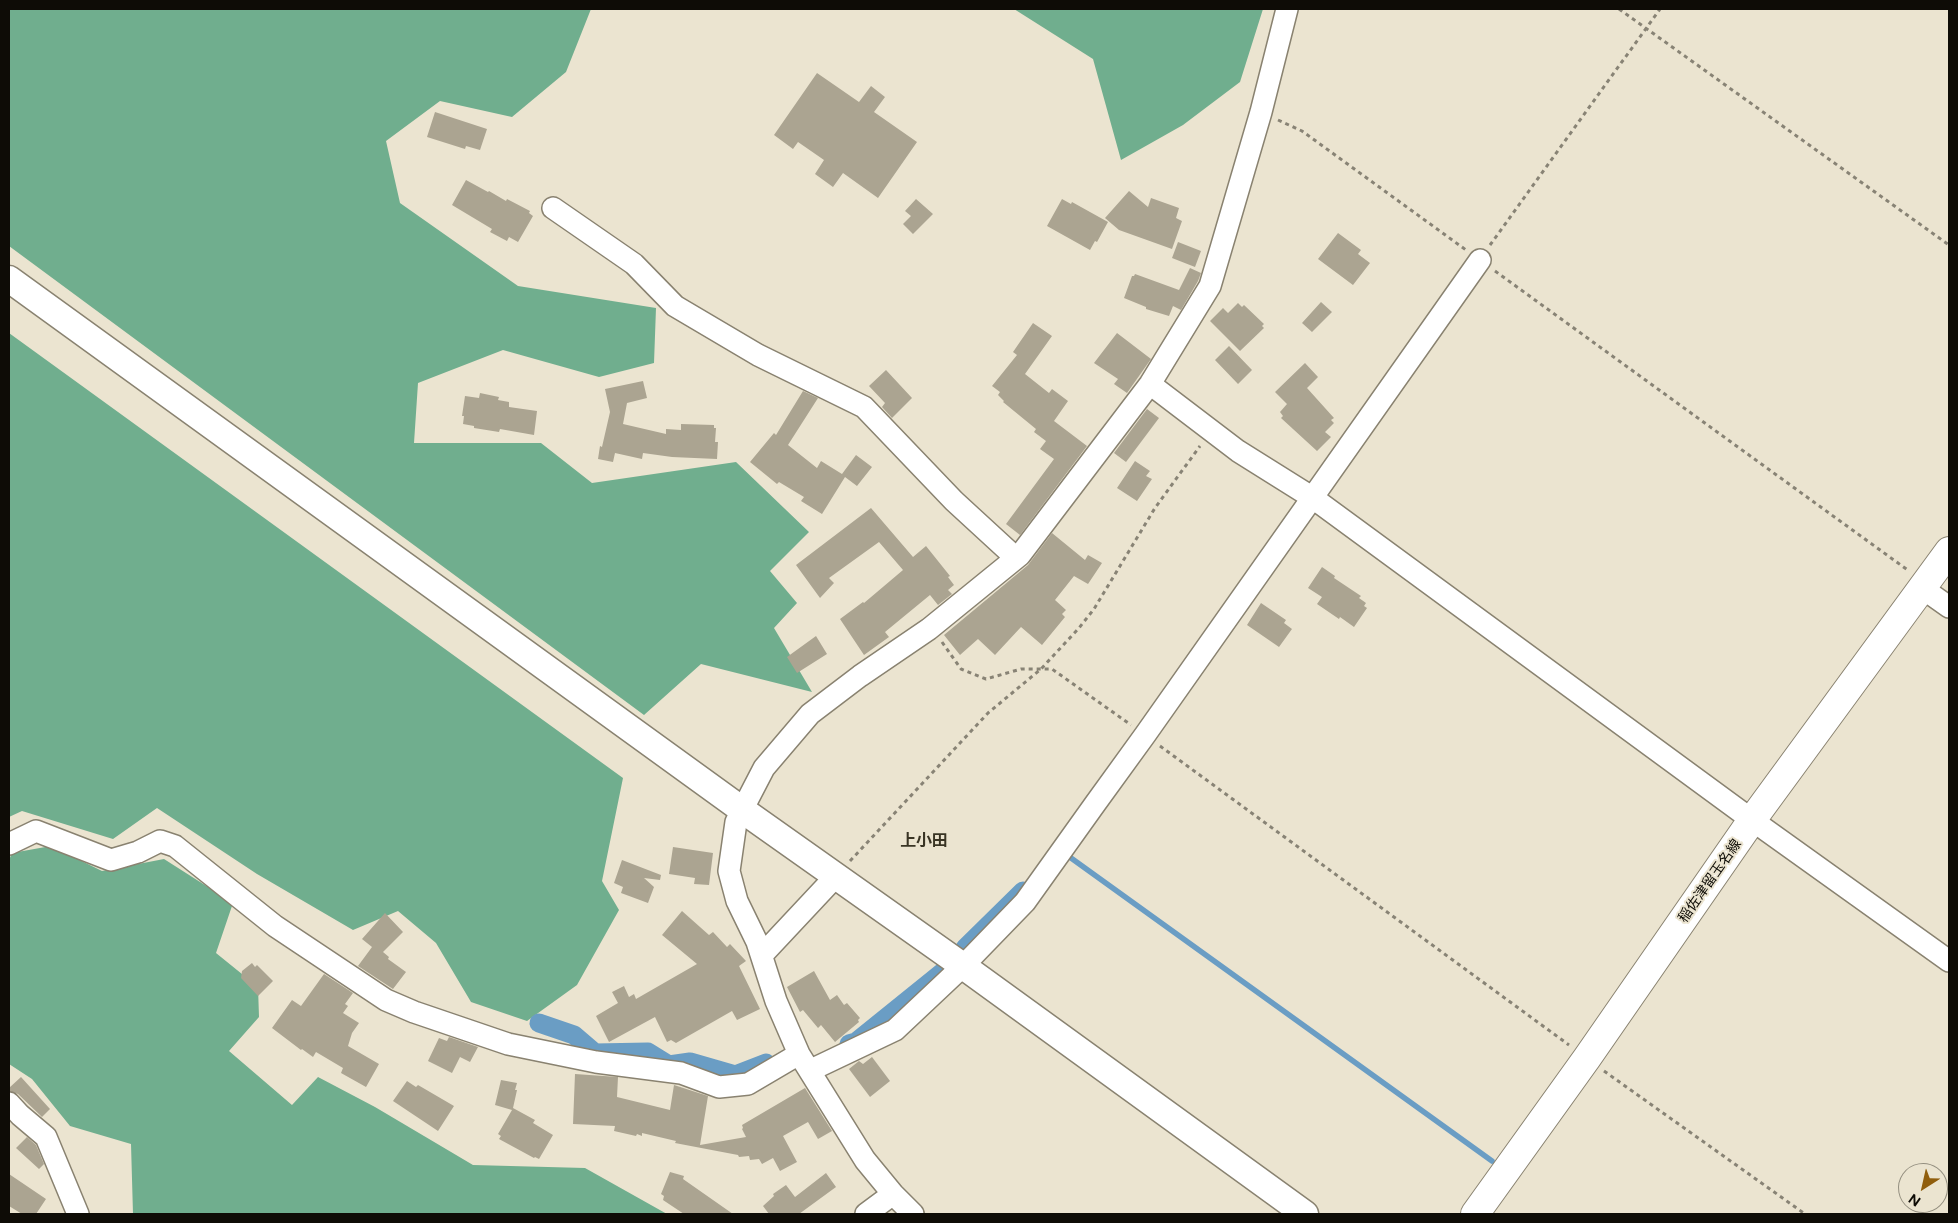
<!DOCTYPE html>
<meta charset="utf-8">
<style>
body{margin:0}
#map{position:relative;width:1958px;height:1223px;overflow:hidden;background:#ebe4d0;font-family:Figtree,sans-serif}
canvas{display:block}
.frame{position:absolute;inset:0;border:10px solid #0e0c06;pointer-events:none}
.north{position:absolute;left:1898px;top:1163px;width:50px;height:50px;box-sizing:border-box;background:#ebe4d0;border:1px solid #938e7f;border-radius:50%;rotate:215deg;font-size:14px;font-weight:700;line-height:20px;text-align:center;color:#0e0c06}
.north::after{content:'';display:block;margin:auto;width:18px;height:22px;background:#905e0d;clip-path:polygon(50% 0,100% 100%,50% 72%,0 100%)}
</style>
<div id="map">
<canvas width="1958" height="1223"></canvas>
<div class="frame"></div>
<div class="north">N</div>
</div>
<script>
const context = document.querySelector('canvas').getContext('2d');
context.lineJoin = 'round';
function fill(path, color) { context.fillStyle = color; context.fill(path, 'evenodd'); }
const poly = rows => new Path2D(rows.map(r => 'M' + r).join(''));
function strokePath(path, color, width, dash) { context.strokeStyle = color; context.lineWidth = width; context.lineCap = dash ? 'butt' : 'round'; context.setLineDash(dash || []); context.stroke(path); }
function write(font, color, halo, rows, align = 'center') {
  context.font = font + ' Figtree,"Noto Sans JP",sans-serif'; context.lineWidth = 4; context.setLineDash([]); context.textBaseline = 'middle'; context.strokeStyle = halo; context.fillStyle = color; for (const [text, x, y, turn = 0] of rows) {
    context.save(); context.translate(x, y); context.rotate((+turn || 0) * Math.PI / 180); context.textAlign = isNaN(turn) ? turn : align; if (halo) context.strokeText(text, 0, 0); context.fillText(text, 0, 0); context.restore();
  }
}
fill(poly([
 [9,9,591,9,566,72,512,117,440,101,386,141,400,203,518,286,656,308,654,363,599,377,503,350,418,383,414,443,541,443,592,483,736,462,809,532,770,571,797,603,774,628,812,692,701,664,644,715,9,246],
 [1014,9,1263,9,1240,82,1183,125,1121,160,1093,59],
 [9,333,623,778,602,881,619,910,577,985,527,1021,471,1002,436,943,398,911,353,930,257,874,157,808,113,839,22,811,9,817],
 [51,846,102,871,164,859,233,903,216,953,258,987,259,1017,229,1051,292,1105,318,1077,375,1107,473,1165,585,1168,667,1214,133,1214,131,1144,70,1126,32,1079,9,1064,9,860,12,853]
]), '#70ae8e');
strokePath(poly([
 [1071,858,1492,1161]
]), '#6a9dc4', 5.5);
strokePath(poly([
 [965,948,1023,891],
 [539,1023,574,1035,595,1053,648,1052,669,1065,690,1062,735,1075,766,1063],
 [849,1044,856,1042,944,971]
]), '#6a9dc4', 19);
fill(poly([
 [817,73,859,102,871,86,885,97,874,112,917,142,878,198,843,173,833,187,815,174,824,160,798,142,793,149,774,135],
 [435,112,487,129,480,150,466,146,465,149,427,137],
 [466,180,488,192,489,191,506,201,507,199,530,211,529,213,533,216,518,242,509,237,507,241,490,232,492,229,452,205],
 [1129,191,1148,207,1151,198,1179,208,1176,218,1182,221,1172,249,1119,230,1105,218],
 [916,199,933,214,913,234,903,224,911,216,905,211],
 [1062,199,1071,204,1072,202,1108,222,1097,242,1095,241,1090,250,1047,226],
 [1338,233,1361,250,1358,254,1370,263,1353,285,1318,259],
 [1178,242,1201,251,1195,267,1172,258],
 [1190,268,1201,273,1198,281,1181,310,1173,306,1169,316,1146,309,1146,307,1124,298,1132,276,1134,276,1135,274,1179,290],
 [1321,302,1332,312,1312,332,1302,323],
 [1238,303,1242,307,1244,305,1264,324,1262,326,1264,328,1240,351,1210,321,1223,308,1228,313],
 [1033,323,1052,336,1025,374,1049,393,1052,389,1068,401,1054,421,1087,446,1020,535,1006,524,1054,459,1040,449,1046,441,1034,432,1036,429,1003,402,1004,401,998,395,1000,392,992,386,1017,355,1013,352],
 [1117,333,1151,359,1127,393,1114,384,1118,379,1094,363],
 [1229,346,1252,370,1238,384,1215,360],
 [1305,363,1318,377,1307,388,1334,418,1331,420,1334,423,1325,432,1331,437,1317,451,1281,418,1283,416,1280,412,1287,404,1275,392],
 [886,370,912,398,892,418,882,407,885,403,869,386],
 [643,381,647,398,627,403,623,424,666,434,666,429,681,430,681,424,714,425,714,428,716,428,715,442,718,442,717,459,672,457,643,453,642,459,615,453,613,462,598,459,600,446,602,447,610,412,605,389],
 [803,391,818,398,788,445,817,468,821,461,842,474,856,455,872,467,857,486,845,477,822,514,801,501,804,497,779,482,777,484,750,462,774,433,776,435],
 [480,393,499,397,498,400,509,402,509,407,537,411,534,435,500,429,499,432,474,428,474,426,463,424,464,416,462,416,465,396,479,398],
 [1147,409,1159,418,1126,462,1114,453],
 [1135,461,1150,471,1146,476,1152,479,1137,501,1117,488],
 [871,508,913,557,926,546,950,576,948,577,954,585,948,590,952,594,938,605,930,595,885,632,889,637,864,655,840,619,863,602,864,603,903,570,879,542,829,578,834,583,820,598,796,565],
 [1052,533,1085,560,1088,555,1102,563,1088,584,1074,576,1055,600,1066,610,1062,614,1065,617,1042,645,1021,627,995,655,978,639,960,655,944,635,1028,565],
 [1322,567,1335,576,1334,578,1361,596,1359,598,1366,603,1364,606,1367,608,1354,627,1340,617,1339,619,1317,604,1322,597,1308,588],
 [1261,603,1286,620,1284,623,1292,629,1279,647,1247,625],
 [816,636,827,654,797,673,787,657],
 [673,847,713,853,709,885,694,884,695,878,669,874],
 [622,860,661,875,660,880,644,878,654,887,648,903,621,893,623,887,614,883],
 [682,911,709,935,713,932,727,947,730,944,746,961,739,966,760,1009,737,1020,732,1011,676,1043,671,1040,667,1042,655,1017,609,1042,596,1016,618,1003,612,992,624,986,629,997,634,994,636,999,697,964,662,935],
 [385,913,403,932,383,952,389,957,388,959,406,972,393,989,358,966,372,947,362,939],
 [252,963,255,967,257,965,273,981,258,996,241,978,242,971],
 [814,971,830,1000,837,995,844,1005,847,1003,860,1018,858,1020,859,1022,835,1042,821,1025,818,1028,803,1010,800,1012,787,987],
 [324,974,353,993,345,1004,348,1006,343,1013,359,1023,352,1033,348,1046,379,1064,366,1087,341,1073,343,1068,316,1052,313,1057,302,1049,301,1050,272,1028,292,1000,301,1006],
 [449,1037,478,1047,470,1062,460,1057,452,1073,428,1061,439,1038,447,1041],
 [872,1057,890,1081,870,1097,849,1069,859,1061,863,1064],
 [575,1074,618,1077,617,1097,670,1110,674,1085,708,1096,700,1145,746,1137,742,1129,743,1128,742,1125,805,1088,832,1131,818,1139,808,1122,783,1136,797,1162,780,1171,773,1158,762,1164,759,1159,750,1160,749,1156,739,1157,738,1155,675,1143,676,1141,642,1133,642,1136,637,1134,636,1136,614,1131,615,1126,573,1124],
 [21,1077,50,1109,42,1117,18,1094,9,1091,9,1088],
 [501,1080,517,1083,515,1090,517,1090,513,1108,535,1120,533,1123,553,1135,539,1159,535,1157,534,1158,499,1139,501,1136,498,1134,512,1110,495,1105],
 [407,1081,416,1087,418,1085,454,1106,438,1131,393,1101],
 [27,1137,36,1145,44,1164,39,1169,16,1148],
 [670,1172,684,1176,683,1179,733,1214,684,1214,663,1200,664,1196,661,1194],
 [826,1173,836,1187,799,1214,769,1214,763,1206,774,1196,773,1194,786,1185,795,1197],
 [9,1174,46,1199,36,1214,22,1214,9,1206]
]), '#aba491');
const minor = poly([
 [553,208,634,264,675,306,758,355,864,407,954,501,1016,558],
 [1150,384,1238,451,1313,498,1752,820,1949,961],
 [1926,583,1925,590,1949,607],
 [9,844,36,831,111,860,138,852,160,841,175,846,275,926,386,1000,414,1012,508,1044,596,1062,681,1073,719,1087,748,1084,799,1054],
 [762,955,836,876],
 [811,1070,895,1030,963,966,1025,902,1095,804,1145,735,1480,260],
 [9,1103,20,1115,46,1137,78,1214],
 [866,1214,893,1194],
 [913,1214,893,1194,865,1160,799,1054,776,1001,757,942,737,901,729,871,736,822,764,768,810,714,860,676,929,629,1020,555,1150,384,1210,286,1261,112,1287,9]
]);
const tertiary = poly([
 [9,279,741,809,963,966,1305,1214]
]);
const secondary = poly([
 [1475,1214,1587,1058,1752,820,1949,551]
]);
strokePath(minor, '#898270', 24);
strokePath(tertiary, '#898270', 29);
strokePath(secondary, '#898270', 30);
strokePath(poly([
 [1619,9,1949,245],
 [1278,120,1302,131,1466,250],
 [1490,245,1660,9],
 [1495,271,1909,571],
 [942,642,961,669,986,679,1021,669,1052,669,1131,725],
 [1160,746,1569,1045],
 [850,861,988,713,1041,669,1079,628,1094,609,1155,508,1200,446],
 [1604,1071,1805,1214]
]), '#888375', 3, [4, 4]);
strokePath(minor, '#fff', 21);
strokePath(tertiary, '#fff', 26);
strokePath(secondary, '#fff', 28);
write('14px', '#0e0c06', '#ebe4d0', [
 ["稲佐津留玉名線",1710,881,-55]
]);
write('bold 16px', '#393424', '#ebe4d0', [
 ["上小田",924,841]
]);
</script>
